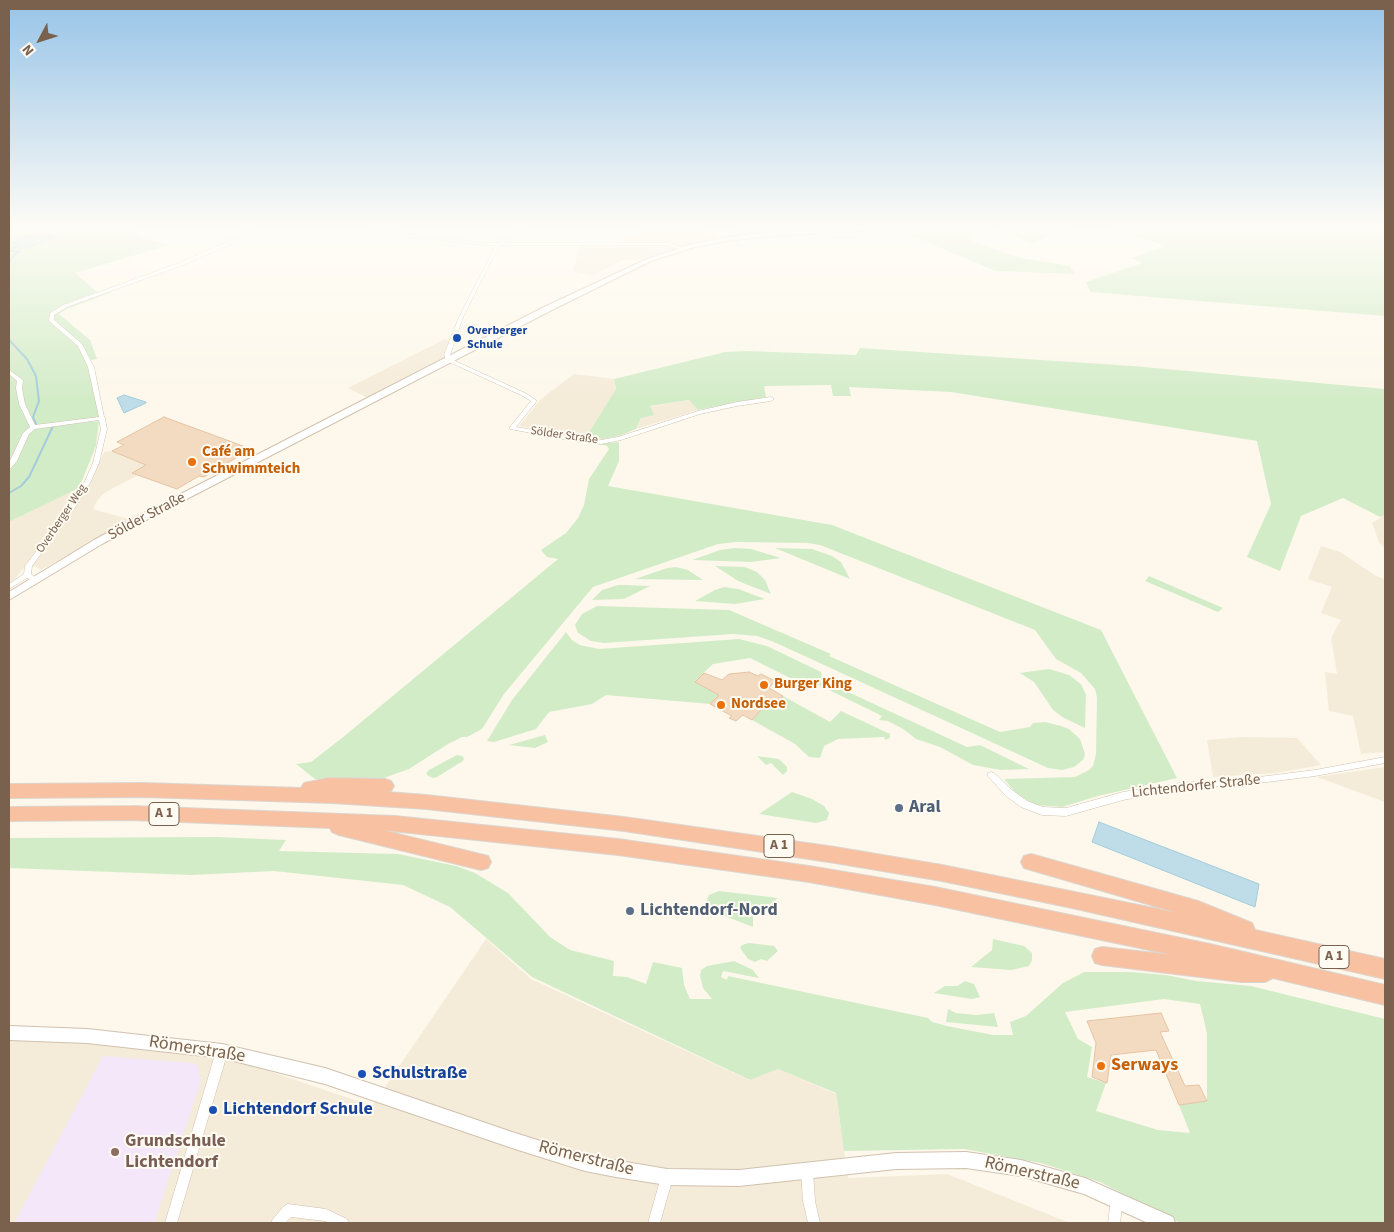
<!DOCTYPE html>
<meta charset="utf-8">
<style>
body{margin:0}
#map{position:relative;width:1394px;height:1232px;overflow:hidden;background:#fdf8eb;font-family:"Source Sans 3",sans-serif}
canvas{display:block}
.frame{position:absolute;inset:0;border:10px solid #79614d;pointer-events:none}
.north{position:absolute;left:15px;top:15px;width:50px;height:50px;-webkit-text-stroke:4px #fffbf2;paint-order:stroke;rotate:230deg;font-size:14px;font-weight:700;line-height:20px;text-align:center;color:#79614d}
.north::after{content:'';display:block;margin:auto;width:18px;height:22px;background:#79614d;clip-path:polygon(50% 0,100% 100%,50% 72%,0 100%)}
</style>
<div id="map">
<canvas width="1394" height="1232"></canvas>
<div class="frame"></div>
<div class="north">N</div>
</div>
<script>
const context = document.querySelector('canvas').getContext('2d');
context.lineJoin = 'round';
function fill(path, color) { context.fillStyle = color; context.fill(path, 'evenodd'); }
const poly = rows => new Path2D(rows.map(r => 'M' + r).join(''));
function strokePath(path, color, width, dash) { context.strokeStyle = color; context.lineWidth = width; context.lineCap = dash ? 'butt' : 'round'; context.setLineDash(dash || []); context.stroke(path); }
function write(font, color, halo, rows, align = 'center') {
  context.font = font + ' "Source Sans 3",sans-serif'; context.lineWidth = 4; context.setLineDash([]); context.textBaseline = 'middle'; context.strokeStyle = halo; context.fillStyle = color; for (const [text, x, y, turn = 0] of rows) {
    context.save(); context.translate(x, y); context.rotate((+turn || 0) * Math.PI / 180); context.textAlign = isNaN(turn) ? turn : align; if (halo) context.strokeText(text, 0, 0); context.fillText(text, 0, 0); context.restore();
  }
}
fill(poly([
 [657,227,682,227,723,236,698,241,636,261,626,259,591,276,573,271,580,246,613,246,617,242],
 [753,227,828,227,832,228,741,234,739,232],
 [445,339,449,341,445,352,445,360,370,399,348,388],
 [574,374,614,379,616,389,586,437,519,426,541,399],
 [689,400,698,410,636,429,641,418,649,407],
 [112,451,146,465,133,473,138,475,104,493,97,501,93,509,131,520,41,570,35,566,23,569,14,580,9,584,9,522,66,494,89,486,104,452],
 [1385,515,1385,549,1379,542,1372,523],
 [1321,546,1340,552,1376,576,1385,579,1385,752,1361,754,1353,716,1329,711,1325,672,1337,674,1331,638,1341,620,1321,613,1332,587,1308,579],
 [1242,737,1297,738,1321,765,1276,773,1213,777,1207,740],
 [1385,767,1385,802,1317,777],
 [486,939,531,979,749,1080,778,1069,836,1094,848,1178,947,1174,1070,1223,9,1223,9,1035,42,1035,219,1054,372,1106]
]), '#f5ebd9');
fill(poly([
 [103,1056,192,1063,198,1066,201,1080,154,1223,14,1223]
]), '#f5e7fa');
fill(poly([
 [9,227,132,227,127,229,136,232,139,237,169,245,75,273,97,292,105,289,107,291,64,306,50,314,51,320,79,345,90,367,94,383,93,392,101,418,34,426,23,404,20,387,14,375,9,372,9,248,28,248,70,230,41,229,9,245],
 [916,227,1102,227,1072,228,1031,244,997,227,968,239,1016,257,1070,266,1075,274,996,271,895,229],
 [1106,227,1385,227,1385,316,1090,292,1086,282,1142,263,1132,258,1165,246],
 [108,292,112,292,67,309,59,314,90,340,97,359,91,360,82,345,53,319,54,314,66,307],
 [860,348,1133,366,1385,389,1385,515,1380,517,1343,498,1301,516,1280,571,1247,557,1271,504,1257,441,951,392,849,387,851,396,833,396,831,385,764,386,766,397,698,410,689,400,650,406,654,415,641,418,636,429,619,436,603,439,586,437,616,389,614,379,725,352,747,351,856,355],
 [9,373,19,380,18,388,32,427,9,466],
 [99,421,96,446,79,488,9,522,9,469,15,461,28,433,35,427],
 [619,442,619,461,608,486,832,525,1101,630,1177,778,1098,796,1062,807,1037,805,1018,796,1004,779,1075,777,1089,770,1093,766,1096,754,1097,698,1095,689,1081,673,1056,659,1035,630,820,545,808,543,737,542,718,544,593,587,504,694,482,729,467,737,462,737,448,744,409,769,384,778,347,780,315,779,296,764,311,762,342,738,558,559,547,557,541,550,566,533,578,518,584,505,589,479,609,449,607,446,599,444],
 [735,548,751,549,781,558,751,562,692,560,720,550],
 [775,548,812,549,832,556,841,562,850,579],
 [715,566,745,567,757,572,765,580,771,594,738,581],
 [676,567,688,570,703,580,635,579,667,568],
 [1149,576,1223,608,1218,612,1145,581],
 [618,585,624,585,650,586,624,599,592,600,602,590],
 [724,587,738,589,765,599,735,604,695,601,715,590],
 [597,606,729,610,831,654,829,656,1000,732,1030,727,1033,723,1045,722,1061,726,1069,729,1080,739,1085,754,1083,760,1074,767,1062,770,1048,768,774,642,757,636,733,634,604,643,591,641,578,633,575,625,582,614],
 [566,632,572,640,580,645,599,649,739,639,767,646,821,672,822,676,820,679,967,747,980,745,1029,769,1001,770,973,765,940,747,916,739,903,729,888,721,879,720,882,716,815,683,810,688,750,658,713,664,695,681,719,695,710,704,606,695,592,704,549,712,536,729,494,742,487,741,512,700],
 [1049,669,1069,675,1081,684,1086,695,1085,728,1064,718,1053,710,1034,682,1020,673],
 [783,696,830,722,841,711,890,734,890,738,885,740,884,737,838,739,824,746,820,758,809,757,795,744,752,720,767,703,774,706],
 [545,735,548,742,535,748,509,745],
 [457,755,462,756,464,758,463,761,437,777,433,778,428,776,426,773,429,770],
 [757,756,779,759,787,767,787,771,783,775,771,763,766,765],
 [792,792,812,799,824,806,829,813,827,820,816,823,759,814],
 [217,837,286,840,279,851,398,854,456,866,475,873,508,893,550,937,570,950,614,961,613,976,627,977,646,984,653,962,682,968,684,985,690,999,712,999,703,988,700,976,701,970,707,966,734,961,753,970,759,978,723,971,721,977,727,980,728,976,928,1018,932,1022,947,1026,993,1035,1013,1035,1010,1022,1026,1016,1063,983,1084,972,1130,972,1166,975,1196,981,1251,986,1385,1019,1385,1223,1180,1223,1100,1182,1041,1163,964,1149,844,1151,836,1093,778,1069,750,1080,532,977,450,907,403,885,274,871,191,875,9,868,9,838],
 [1164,999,1200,1004,1207,1033,1207,1101,1179,1105,1190,1133,1158,1130,1096,1111,1106,1083,1087,1077,1092,1047,1078,1039,1065,1012],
 [719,891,778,898,753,917,753,927,722,915,708,905,707,900,709,895],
 [993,939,1024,946,1032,953,1032,960,1029,966,1011,970,971,967,992,950],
 [749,943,774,946,778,951,767,961,761,959,755,962,748,959,740,948,742,945],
 [965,981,974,984,980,997,972,999,934,993,945,986,957,986],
 [948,1009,956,1013,976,1015,994,1013,998,1027,946,1022]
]), '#d3ecc8');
const water = poly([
 [69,228,70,230,41,243,28,248,9,248,9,245,14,242,41,229,69,228],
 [124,395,146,402,146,403,124,413,117,398,124,395],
 [1099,822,1259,884,1255,907,1092,842,1099,822]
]);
fill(water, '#bedde8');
strokePath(water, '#a4ccda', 1);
strokePath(poly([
 [9,251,17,247],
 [9,264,13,256,20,251,10,251],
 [9,340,27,359,36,376,39,401,33,417,36,424],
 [9,493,21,486,29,477,53,426]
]), '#a4ccda', 2);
const building = poly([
 [164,417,251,449,204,477,199,476,177,489,132,473,146,465,112,451,124,445,117,442,164,417],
 [749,672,758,676,761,674,775,681,769,688,783,696,773,706,767,703,752,720,743,715,736,721,729,718,732,716,710,704,719,695,695,682,704,673,722,680,729,674,749,672],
 [1161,1013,1169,1031,1160,1032,1185,1086,1199,1085,1207,1101,1179,1105,1156,1050,1111,1055,1107,1083,1092,1077,1096,1043,1087,1021,1161,1013]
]);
fill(building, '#f3dbc2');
strokePath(building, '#e6c3a2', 1);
const minor = poly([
 [254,227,259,227,231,244,183,265,67,307,54,315,54,320,82,344,94,367,104,417,106,418,105,419,107,429,99,463,90,483,76,506,32,566,31,574,39,580,35,582,27,578,9,589,9,584,24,574,25,566,71,505,84,483,93,463,101,429,99,420,35,429,29,434,17,461,11,468,9,469,9,463,23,433,30,427,19,404,16,388,17,381,9,374,9,370,23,380,22,388,25,404,35,425,99,417,88,367,78,346,49,321,50,313,63,305,179,263,227,242,254,227],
 [360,227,367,227,412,235,484,243,498,243,524,227,528,227,503,243,667,243,683,248,683,250,681,250,667,245,501,245,497,250,463,317,450,355,451,359,525,393,536,400,536,402,516,427,579,438,601,440,618,437,698,411,737,402,771,397,774,399,771,401,737,406,700,414,621,440,601,444,579,442,510,429,510,427,531,401,521,395,447,361,444,355,459,317,496,245,484,245,412,237,360,227],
 [1385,757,1385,763,1315,776,1259,783,1180,789,1123,800,1066,816,1042,815,1021,807,1006,796,987,775,988,773,991,772,994,773,1012,790,1027,801,1043,807,1066,808,1123,792,1180,783,1259,777,1315,770,1385,757],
 [222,1046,226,1047,228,1051,177,1223,165,1223,216,1051,218,1047,222,1046],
 [807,1165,811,1167,813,1171,815,1201,820,1223,808,1223,803,1201,801,1171,803,1167,807,1165],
 [667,1171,671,1173,673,1177,660,1223,648,1223,661,1177,663,1173,667,1171],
 [1117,1193,1121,1195,1123,1199,1120,1223,1108,1223,1111,1199,1113,1195,1117,1193],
 [288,1204,326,1209,347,1219,349,1223,330,1223,325,1221,291,1217,285,1223,271,1223,273,1219,284,1206,288,1204]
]);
const tertiary = poly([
 [9,1026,87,1029,222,1044,325,1068,512,1132,585,1155,667,1169,739,1170,896,1153,966,1152,1021,1160,1085,1178,1173,1217,1175,1223,1148,1223,1084,1194,1021,1176,966,1168,896,1169,739,1186,667,1185,616,1177,585,1171,512,1148,325,1084,222,1058,87,1043,9,1040,9,1026]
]);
const secondary = poly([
 [867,227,899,227,896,229,770,236,727,241,695,247,651,261,550,311,150,518,102,544,9,600,9,592,94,540,142,514,544,307,647,259,692,244,727,237,770,232,867,227]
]);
const motorway = poly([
 [329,778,385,779,391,781,394,786,391,791,387,792,426,795,624,817,835,847,942,865,1178,913,1024,868,1021,862,1024,856,1031,854,1198,901,1252,923,1255,930,1385,959,1385,979,1072,908,942,881,835,863,624,831,426,809,332,803,143,797,9,798,9,784,143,783,301,788,304,783,329,778],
 [132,806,395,816,618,839,809,866,935,887,1210,944,1385,985,1385,1005,1273,978,1265,982,1241,982,1102,965,1095,963,1092,956,1095,949,1102,947,1173,955,935,905,809,882,618,855,382,830,488,856,491,862,488,868,481,870,339,835,332,832,330,828,132,820,9,821,9,807,132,806]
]);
strokePath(minor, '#d0c1af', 1);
strokePath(tertiary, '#d0c1af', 2);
strokePath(secondary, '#d3c2ad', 2);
strokePath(motorway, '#dcd6d1', 2);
fill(minor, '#fff');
fill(tertiary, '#fff');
fill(secondary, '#fff');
fill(motorway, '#f7c1a2');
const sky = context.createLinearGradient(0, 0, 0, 399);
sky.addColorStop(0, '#97c4e8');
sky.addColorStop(0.57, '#fefcf6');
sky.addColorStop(1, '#fefcf600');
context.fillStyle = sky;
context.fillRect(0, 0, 1394, 399);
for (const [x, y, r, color] of [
 [457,338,5,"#1a4fb4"],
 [192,462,5,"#e8710a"],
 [764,685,5,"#e8710a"],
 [721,705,5,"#e8710a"],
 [899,808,5,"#5c6f8a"],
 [630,911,5,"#5c6f8a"],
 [1101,1066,5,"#e8710a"],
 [362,1074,5,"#1a4fb4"],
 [213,1110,5,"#1a4fb4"],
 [115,1152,5,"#8d6e63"]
]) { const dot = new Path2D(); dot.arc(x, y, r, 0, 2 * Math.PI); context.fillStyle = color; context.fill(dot); strokePath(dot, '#fffbf2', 2); }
write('bold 12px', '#164399', '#fffbf2', [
 ["Overberger",467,331],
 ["Schule",467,345]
], 'left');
write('12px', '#79614d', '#fffbf2', [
 ["Sölder Straße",564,436,8],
 ["Overberger Weg",62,519,-56]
]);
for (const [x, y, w] of [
 [164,814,30],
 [779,846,30],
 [1334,957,30]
]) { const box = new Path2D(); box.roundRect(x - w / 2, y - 11.5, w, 23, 4); context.fillStyle = '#fffbf2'; context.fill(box); strokePath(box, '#79614d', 1); }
write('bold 14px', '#79614d', null, [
 ["A 1",164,814],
 ["A 1",779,846],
 ["A 1",1334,957]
]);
write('bold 15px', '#c56008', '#fffbf2', [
 ["Café am",202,453],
 ["Schwimmteich",202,470],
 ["Burger King",774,685],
 ["Nordsee",731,705]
], 'left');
write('15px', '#79614d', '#fffbf2', [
 ["Sölder Straße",147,517,-28],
 ["Lichtendorfer Straße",1196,787,-6]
]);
write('bold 18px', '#4e5e75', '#fffbf2', [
 ["Aral",909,808],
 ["Lichtendorf-Nord",640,911]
], 'left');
write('18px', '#79614d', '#fffbf2', [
 ["Römerstraße",197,1050,9],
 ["Römerstraße",586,1159,14],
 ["Römerstraße",1032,1174,13]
]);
write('bold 18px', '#c56008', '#fffbf2', [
 ["Serways",1111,1066]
], 'left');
write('bold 18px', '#164399', '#fffbf2', [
 ["Schulstraße",372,1074],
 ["Lichtendorf Schule",223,1110]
], 'left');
write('bold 18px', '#785e54', '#fffbf2', [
 ["Grundschule",125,1142],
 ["Lichtendorf",125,1163]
], 'left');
</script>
